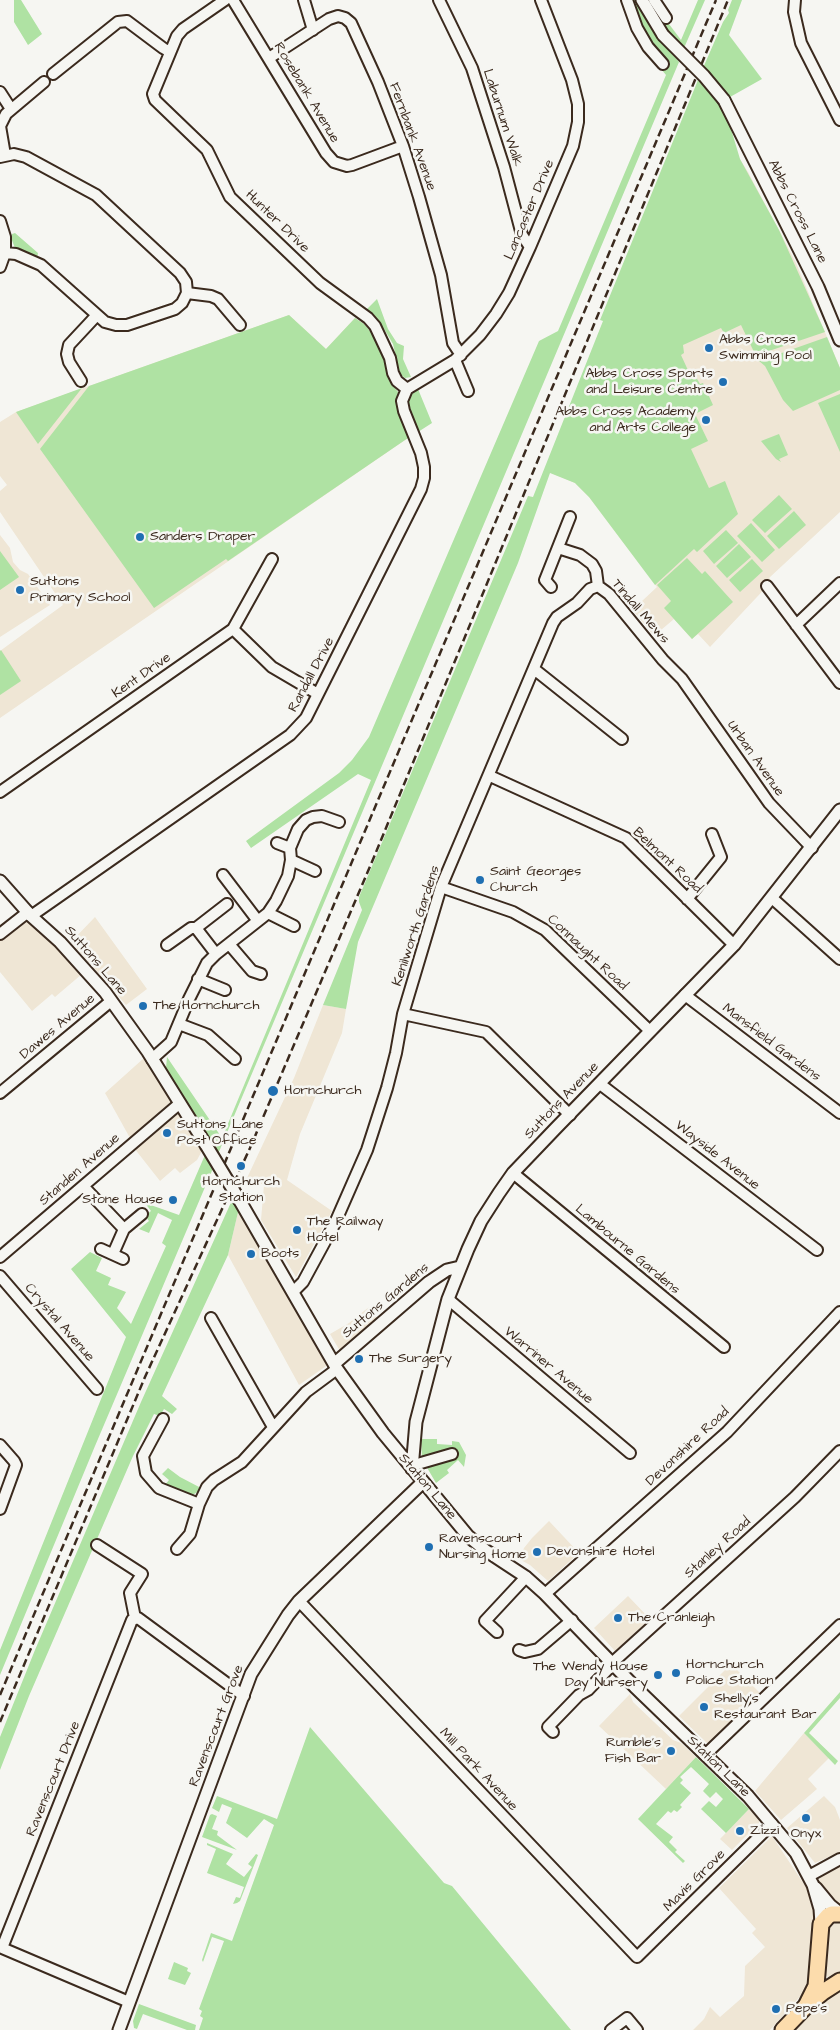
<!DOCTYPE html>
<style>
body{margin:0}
canvas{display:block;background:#f6f6f2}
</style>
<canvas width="840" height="2030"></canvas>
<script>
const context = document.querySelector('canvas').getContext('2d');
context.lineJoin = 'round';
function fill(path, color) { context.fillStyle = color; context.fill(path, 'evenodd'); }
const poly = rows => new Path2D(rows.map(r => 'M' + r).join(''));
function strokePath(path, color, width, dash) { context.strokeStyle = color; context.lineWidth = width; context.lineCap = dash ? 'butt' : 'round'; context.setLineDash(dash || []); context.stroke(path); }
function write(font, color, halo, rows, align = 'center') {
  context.font = font + ' "Architects Daughter",sans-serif'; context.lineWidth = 5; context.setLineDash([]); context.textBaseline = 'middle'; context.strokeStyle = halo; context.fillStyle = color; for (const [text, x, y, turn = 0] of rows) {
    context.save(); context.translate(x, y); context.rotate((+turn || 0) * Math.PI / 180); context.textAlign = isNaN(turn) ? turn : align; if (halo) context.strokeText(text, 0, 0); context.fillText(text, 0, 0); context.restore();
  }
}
fill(poly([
 [726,137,748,172,779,230,796,263,840,368,840,512,769,578,772,581,710,647,698,634,692,639,674,619,654,636,635,613,645,604,642,601,657,587,589,497,575,483,551,473,720,141],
 [289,315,326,349,355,318,364,324,371,332,383,352,390,381,398,392,397,410,408,438,0,718,0,651,63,605,0,512,0,491,7,485,0,476,0,422,16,412],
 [0,535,10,548,13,562,20,570,28,574,50,605,0,637],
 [27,917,82,974,55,997,52,994,32,1011,0,972,0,937],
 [95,917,147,989,126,1005,71,942],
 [323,1005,346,1009,342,1033,300,1134,287,1180,332,1211,296,1277,261,1220,264,1185,247,1178,294,1078],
 [144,1058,166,1094,169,1094,173,1100,130,1138,105,1093],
 [175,1113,184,1117,187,1121,185,1125,193,1137,198,1138,204,1147,197,1160,180,1173,175,1168,160,1181,134,1148],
 [239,1208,329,1364,299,1385,228,1255],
 [369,1307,378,1319,340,1351,330,1334,349,1323],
 [549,1521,579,1553,548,1581,530,1565,519,1559,524,1548,532,1538],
 [628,1596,650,1619,615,1651,594,1628],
 [731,1664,760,1693,708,1744,679,1716],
 [630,1694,633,1702,673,1740,681,1743,696,1757,666,1789,599,1726],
 [804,1733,829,1758,808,1779,817,1789,781,1820,755,1791],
 [824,1796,835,1807,840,1820,840,1852,815,1863,787,1828],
 [749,1809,759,1820,759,1823,732,1850,720,1839],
 [772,1836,812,1896,815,1906,811,1977,805,1991,770,2030,693,2030,704,2019,710,2007,720,2017,744,1996,745,1966,765,1947,752,1933,756,1929,719,1888],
 [840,1863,840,1904,826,1893,819,1881,822,1872],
 [840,1918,840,1975,829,1978,823,1973,825,1925],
 [840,1991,840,2030,791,2030,821,1999]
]), '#efe6d5');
fill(poly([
 [14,0,21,0,42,34,28,45,14,22],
 [631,0,637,0,652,29,679,62,218,1154,166,1068,167,1057,222,1138,371,780,358,774,251,848,246,841,339,773,352,760,369,737,539,341,558,331,666,75,661,69,667,61,657,47,653,48,638,25],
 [648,0,651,0,681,40,698,0,705,0,684,48,669,33],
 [732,0,742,0,729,35,762,79,730,97,703,68,723,22,729,13,728,10],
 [698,80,719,104,728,119,740,159,779,230,825,332,763,353,754,352,741,325,724,333,721,328,683,345,684,353,681,355,692,379,696,377,700,384,703,383,713,405,695,414,708,441,691,449,709,488,725,481,738,514,697,552,694,549,655,585,589,497,575,483,550,473,518,563,358,942,346,1009,323,1005,362,910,359,902,359,897,528,496,533,497,603,321,600,320],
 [15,233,38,253,37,258,15,248,11,238,12,234],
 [377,299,388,329,397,343,404,346,403,359,411,377,405,378,400,374,393,344,380,322,367,309],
 [289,315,326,349,355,318,364,324,371,332,383,352,390,381,398,392,397,410,408,438,228,561,226,559,154,608,40,449,89,386],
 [827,337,840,368,840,390,793,411,783,400,765,366,759,361],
 [82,388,38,444,16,412],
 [418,389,432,423,418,432,407,405,412,393],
 [840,394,840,452,818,403],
 [779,434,788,455,779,459,781,462,776,459,761,441],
 [779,495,792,509,765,533,752,520],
 [794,511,806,525,779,549,767,536],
 [751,523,775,550,762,562,737,536],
 [726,530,738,543,714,564,703,551],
 [739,544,751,557,727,578,716,566],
 [0,551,19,577,0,590],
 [687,558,702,574,705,571,733,602,692,639,664,608,671,601,657,585],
 [752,559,763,571,740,592,729,580],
 [1,650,21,681,0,695,0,651],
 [207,1153,214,1166,95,1446,0,1675,0,1650,126,1337,71,1269,90,1252,102,1258,96,1271,111,1278,108,1285,126,1292,117,1308,131,1324,166,1246,162,1243,172,1220,158,1213,149,1233,139,1229,149,1221,145,1216,151,1211,145,1203,179,1215,205,1155],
 [233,1198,239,1208,228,1255,162,1396,177,1409,172,1414,164,1409,160,1416,154,1414,133,1456,29,1696,0,1770,0,1737,35,1650,141,1402],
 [421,1439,437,1439,437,1444,452,1445,452,1441,459,1442,466,1455,464,1467,458,1460,447,1470,449,1473,436,1483,422,1459],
 [168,1468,180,1477,201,1488,199,1491,191,1496,164,1486,169,1480,162,1474],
 [304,1612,499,1819,498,1820,303,1614],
 [324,1617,507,1812,506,1813,323,1619],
 [840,1692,840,1698,809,1733,838,1761,835,1765,804,1733],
 [310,1727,444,1883,452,1886,571,2030,199,2030,203,2018,200,2016,202,2011,199,2009,224,1941,212,1937,203,1962,202,1960,211,1933,232,1941,274,1825,264,1819,247,1838,226,1823,232,1808,222,1804,219,1812,212,1808,217,1796,277,1819],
 [696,1757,749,1809,726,1833,701,1809,709,1801,716,1807,723,1799,716,1792,710,1798,703,1791,709,1784,691,1767,680,1777,683,1780,680,1783,691,1793,680,1805,682,1807,677,1812,674,1810,671,1813,668,1811,656,1824,673,1837,669,1842,677,1850,675,1852,685,1861,683,1863,638,1819],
 [212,1814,217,1816,212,1829,218,1831,217,1835,237,1850,202,1837,210,1815],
 [506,1825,635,1961,634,1962,504,1827],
 [207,1843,233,1854,226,1864,244,1877,252,1867,248,1864,256,1854,258,1855,240,1901,237,1903,233,1904,236,1897,240,1898,244,1887,207,1873,216,1849,207,1845],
 [174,1962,188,1968,187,1971,191,1973,185,1985,168,1979],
 [139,2004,196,2025,195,2030,187,2030,143,2014,137,2029,134,2028,133,2021]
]), '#afe2a3');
const minor = poly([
 [225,0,183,29,177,36,153,94,155,100,207,150,230,197,320,283,368,318,375,326,390,358,393,373,397,381,407,389],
 [233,0,326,153,334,162,347,166,352,165,403,146],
 [304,0,313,30],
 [439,0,472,68,504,167,522,235,530,247],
 [627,0,637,28,648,47,663,64],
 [654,0,666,18],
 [795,0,794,12,801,43,840,120],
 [269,58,329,19,338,16,345,18,351,23,378,82,403,146,419,197,441,275,453,343,461,355],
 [53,74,118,22,127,21,163,48,170,52],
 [0,92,11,109],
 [5,155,0,126,6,114,44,82],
 [0,157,14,154,26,157,96,195,180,273,186,282,187,293,182,303,175,309,127,325,116,325,105,322,41,265,16,254,5,253],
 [0,221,5,237,5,253,0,267],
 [187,293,211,296,218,299,240,325],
 [455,360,468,391],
 [81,381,69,362,67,354,69,345,97,315],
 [407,389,455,360,480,335,496,314,509,293,530,247,573,146,578,122,578,104,572,80,541,0],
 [558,548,580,555,592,564,596,571,598,586,609,594,663,660,682,679,769,803,812,848],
 [767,586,840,683],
 [551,587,545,580,570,517],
 [796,625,840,583],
 [233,629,272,667,318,694],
 [534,669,622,739],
 [490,776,626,838,734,945],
 [0,792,233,629,272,559],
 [277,843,290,848],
 [291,860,315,871],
 [223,875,258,921],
 [441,887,513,912,545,930,650,1031],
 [772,898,840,959],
 [687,899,721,857,712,834],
 [268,913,294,926],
 [31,916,290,735,306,718,421,489,424,478,424,467,421,453,404,411,402,401,407,389],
 [196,928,216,954],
 [0,934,28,912],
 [229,944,252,971,261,974],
 [167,945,191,928,196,928,227,904],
 [198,979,225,990],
 [685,995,840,1113],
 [403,1014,486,1032,570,1115],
 [179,1024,208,1035,235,1059],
 [152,1059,171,1042,189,999,207,963,216,954,268,913,276,901,288,876,291,860,290,848,298,829,306,820,313,817,322,816,339,822],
 [600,1084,817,1250],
 [0,1093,111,1001],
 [513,1173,724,1347],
 [83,1186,124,1229,113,1254],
 [124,1229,142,1214],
 [101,1249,123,1259],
 [0,1257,179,1104],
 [0,1276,97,1389],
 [293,1292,303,1282,335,1223,367,1150,387,1088,396,1053,403,1014,441,887,553,623,557,617,577,603,590,589,598,586],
 [448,1299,630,1453],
 [211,1318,273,1427],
 [163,1419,143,1456,146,1473,159,1488,199,1504],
 [0,1445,14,1461,16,1465,0,1509],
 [414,1465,452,1454],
 [97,1545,142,1574,130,1593,135,1618],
 [177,1549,190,1534,199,1504,207,1487,214,1480,242,1462,306,1392,337,1369],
 [545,1594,727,1432,840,1312],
 [299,1601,637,1957,772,1824],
 [497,1632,485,1621,526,1577],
 [519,1650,525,1652,538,1649,572,1620],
 [612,1663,795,1497,840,1451],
 [553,1732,548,1727,579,1695,588,1690,613,1664],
 [705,1755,840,1625],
 [809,1876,840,1859],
 [129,2002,2,1948,132,1620,138,1618,244,1696],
 [611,2030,627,2018,637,2030]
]);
const tertiary = poly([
 [642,0,663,35],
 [724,100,818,287,840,340],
 [0,881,31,916,60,942,105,992,148,1052,206,1145],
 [240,1201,337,1369,383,1433,468,1536,485,1550,526,1577,545,1594,635,1687,748,1796,796,1853,813,1885,820,1909,821,1924],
 [334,1364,429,1282,447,1270,460,1267],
 [412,1469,416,1422,448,1299,468,1249,481,1221,499,1193,513,1173,556,1128,734,945,840,810],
 [816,1888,830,1905,840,1913],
 [119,2030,251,1674,288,1615,299,1601,423,1482]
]);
const primary = poly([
 [806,2006,816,1986,821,1924,828,1916,832,1914,840,1914],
 [783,2030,806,2006,823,1992,840,1981]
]);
strokePath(minor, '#3b2a1e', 14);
strokePath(tertiary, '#3b2a1e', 15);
strokePath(primary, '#3b2a1e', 19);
strokePath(minor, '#f6f6f2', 10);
strokePath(tertiary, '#f6f6f2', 11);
strokePath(primary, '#fcdcac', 15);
strokePath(poly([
 [0,1695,716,0],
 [0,1722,145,1377,250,1148,374,857,728,0]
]), '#3b2a1e', 2.5, [8, 4]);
const tertiaryBridge = poly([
 [663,35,704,76,724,100],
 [206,1145,240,1201]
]);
strokePath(tertiaryBridge, '#3b2a1e', 15, []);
strokePath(tertiaryBridge, '#f6f6f2', 11);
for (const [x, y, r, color] of [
 [709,348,5,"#1f6fb2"],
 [723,382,5,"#1f6fb2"],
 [706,420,5,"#1f6fb2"],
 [140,537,5,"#1f6fb2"],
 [20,590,5,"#1f6fb2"],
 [480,880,5,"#1f6fb2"],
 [143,1006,5,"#1f6fb2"],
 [273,1091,6,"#1f6fb2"],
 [167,1133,5,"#1f6fb2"],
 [241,1166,5,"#1f6fb2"],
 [173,1200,5,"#1f6fb2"],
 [297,1230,5,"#1f6fb2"],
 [251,1254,5,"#1f6fb2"],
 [359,1359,5,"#1f6fb2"],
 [429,1547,5,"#1f6fb2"],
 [537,1552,5,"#1f6fb2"],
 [618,1618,5,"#1f6fb2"],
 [676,1673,5,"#1f6fb2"],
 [658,1675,5,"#1f6fb2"],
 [704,1707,5,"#1f6fb2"],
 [671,1751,5,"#1f6fb2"],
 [806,1818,5,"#1f6fb2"],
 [740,1831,5,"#1f6fb2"],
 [776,2009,5,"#1f6fb2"]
]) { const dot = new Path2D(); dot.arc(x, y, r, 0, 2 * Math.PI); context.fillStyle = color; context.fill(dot); strokePath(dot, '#f6f6f2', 2); }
write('14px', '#3b2a1e', '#f6f6f2', [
 ["Rosebank Avenue",306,93,59],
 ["Laburnum Walk",502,118,72],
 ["Fernbank Avenue",412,137,70],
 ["Lancaster Drive",530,210,-67],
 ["Abbs Cross Lane",797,212,63],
 ["Hunter Drive",277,222,44],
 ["Tindall Mews",640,612,49],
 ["Randall Drive",312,675,-62],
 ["Kent Drive",142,676,-35],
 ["Urban Avenue",755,759,55],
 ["Belmont Road",667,861,43],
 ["Kenilworth Gardens",417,926,-72],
 ["Connaught Road",587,953,43],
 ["Suttons Lane",95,961,49],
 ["Dawes Avenue",58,1027,-40],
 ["Mansfield Gardens",771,1043,37],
 ["Suttons Avenue",562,1101,-46],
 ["Wayside Avenue",717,1156,38],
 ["Standen Avenue",80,1170,-41],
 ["Lambourne Gardens",627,1250,40],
 ["Suttons Gardens",386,1301,-40],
 ["Crystal Avenue",59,1323,49],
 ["Warriner Avenue",548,1366,40],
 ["Devonshire Road",688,1447,-43],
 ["Station Lane",427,1487,50],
 ["Stanley Road",718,1548,-42],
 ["Ravenscourt Grove",217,1726,-69],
 ["Station Lane",718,1767,44],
 ["Mill Park Avenue",478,1770,47],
 ["Ravenscourt Drive",54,1779,-68],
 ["Mavis Grove",695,1881,-45]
]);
write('14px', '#3b2a1e', '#f6f6f2', [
 ["Abbs Cross",719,340],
 ["Swimming Pool",719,356],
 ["Abbs Cross Sports",713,374,"right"],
 ["and Leisure Centre",713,390,"right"],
 ["Abbs Cross Academy",696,412,"right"],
 ["and Arts College",696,428,"right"],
 ["Sanders Draper",150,537],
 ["Suttons",30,582],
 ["Primary School",30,598],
 ["Saint Georges",490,872],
 ["Church",490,888],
 ["The Hornchurch",153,1006],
 ["Hornchurch",284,1091],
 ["Suttons Lane",177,1125],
 ["Post Office",177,1141],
 ["Hornchurch",241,1182,"center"],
 ["Station",241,1198,"center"],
 ["Stone House",163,1200,"right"],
 ["The Railway",307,1222],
 ["Hotel",307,1238],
 ["Boots",261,1254],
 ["The Surgery",369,1359],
 ["Ravenscourt",439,1539],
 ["Nursing Home",439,1555],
 ["Devonshire Hotel",547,1552],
 ["The Cranleigh",628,1618],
 ["Hornchurch",686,1665],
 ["Police Station",686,1681],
 ["The Wendy House",648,1667,"right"],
 ["Day Nursery",648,1683,"right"],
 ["Shelly's",714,1699],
 ["Restaurant Bar",714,1715],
 ["Rumble's",661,1743,"right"],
 ["Fish Bar",661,1759,"right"],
 ["Zizzi",750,1831],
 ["Onyx",806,1834,"center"],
 ["Pepe's",786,2009]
], 'left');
</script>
